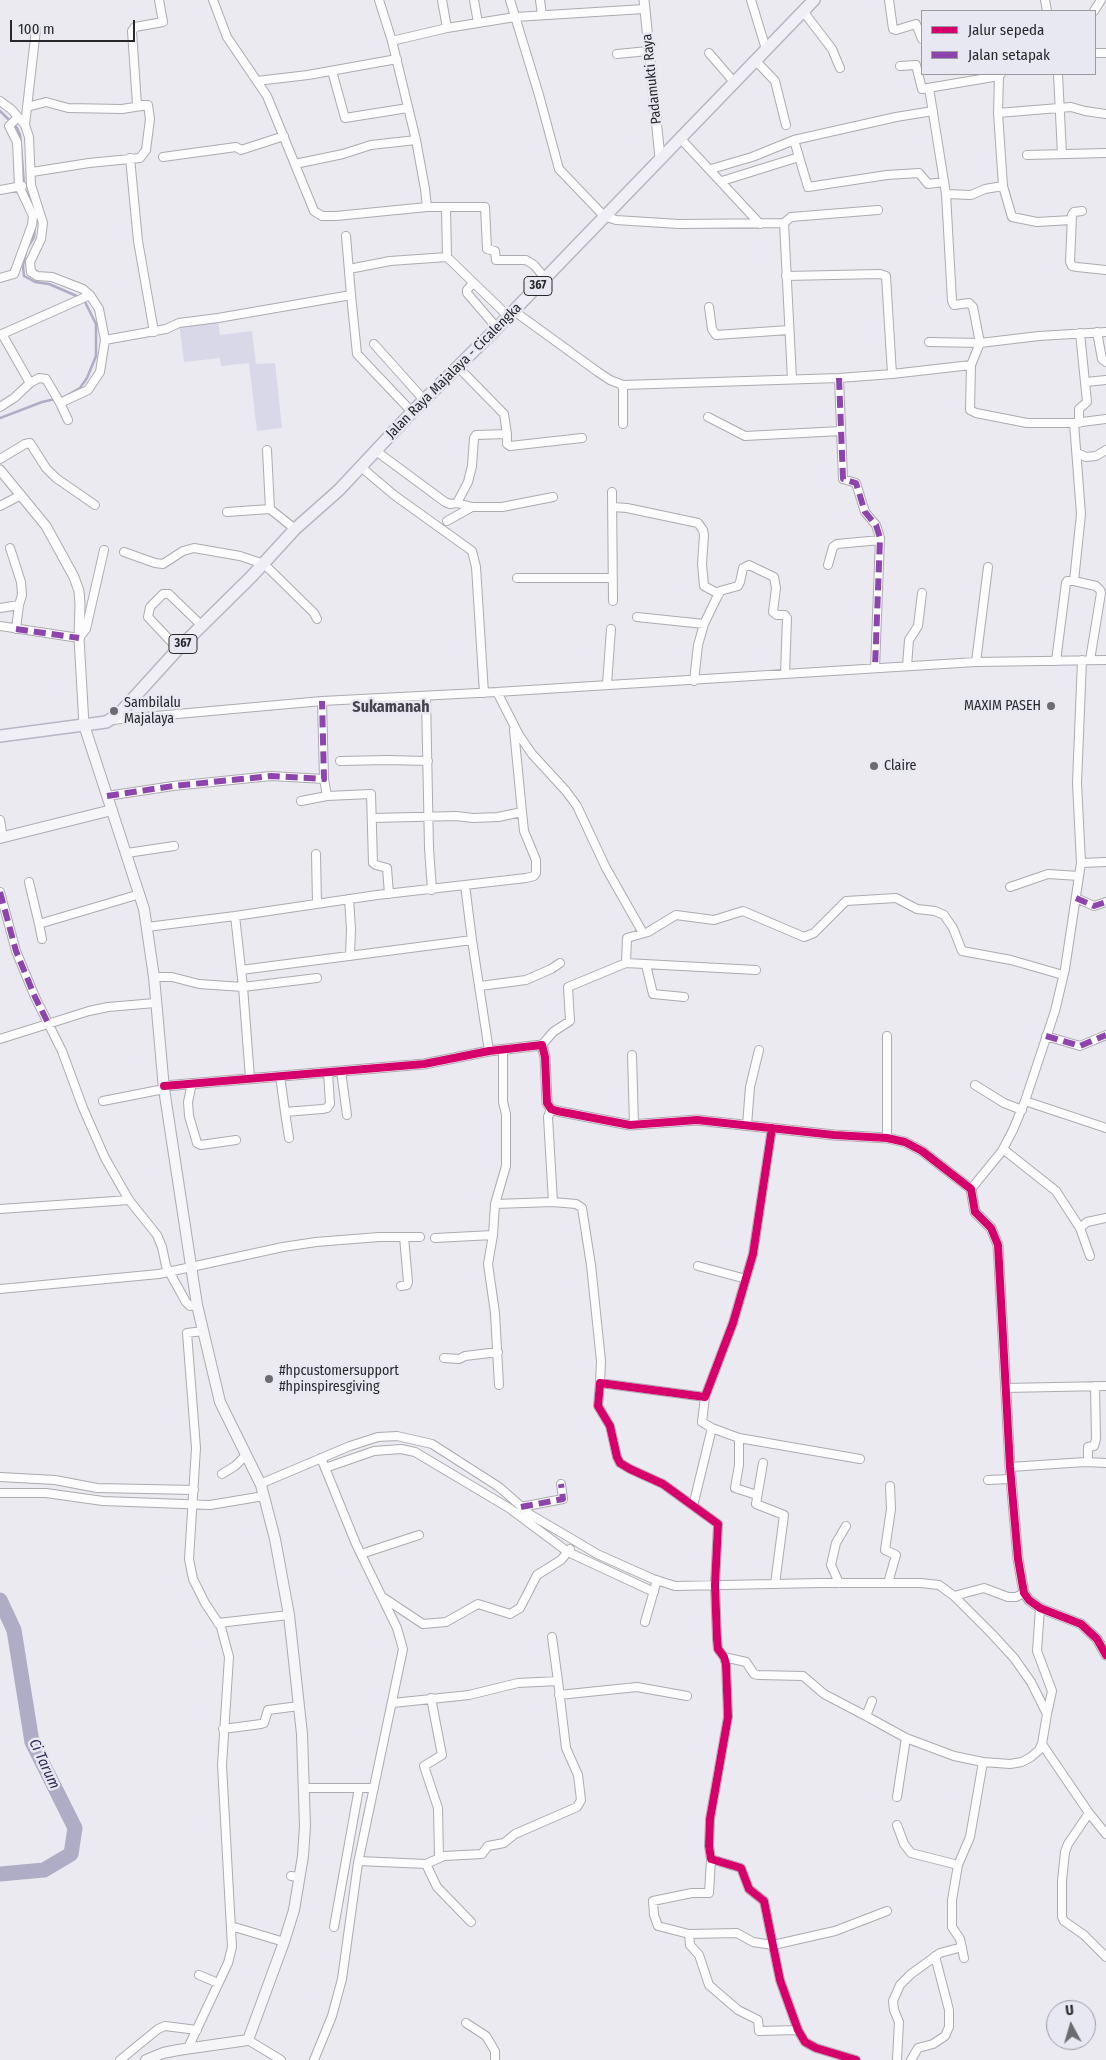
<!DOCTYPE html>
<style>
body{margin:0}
#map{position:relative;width:1106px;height:2060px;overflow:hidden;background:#eaeaf0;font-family:"Fira Sans Condensed",sans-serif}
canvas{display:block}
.legend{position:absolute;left:921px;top:10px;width:175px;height:65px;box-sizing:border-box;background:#e8e8f2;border:1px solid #9b9ba2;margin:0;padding:6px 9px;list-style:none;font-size:15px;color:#28282b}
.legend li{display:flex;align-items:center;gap:10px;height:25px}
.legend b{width:25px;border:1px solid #9b9ba2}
.north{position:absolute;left:1046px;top:2000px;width:50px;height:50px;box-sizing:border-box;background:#e8e8f2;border:1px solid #9b9ba2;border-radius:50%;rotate:354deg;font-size:14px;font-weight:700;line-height:20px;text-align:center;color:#28282b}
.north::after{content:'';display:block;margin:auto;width:18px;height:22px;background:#6c6c70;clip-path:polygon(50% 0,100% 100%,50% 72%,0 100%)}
.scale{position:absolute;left:10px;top:20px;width:125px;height:22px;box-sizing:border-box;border:2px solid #28282b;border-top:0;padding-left:6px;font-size:15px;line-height:18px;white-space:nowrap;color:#28282b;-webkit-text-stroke:4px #e8e8f2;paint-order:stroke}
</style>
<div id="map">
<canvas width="1106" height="2060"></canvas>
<ul class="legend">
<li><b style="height:6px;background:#d6006c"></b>Jalur sepeda</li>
<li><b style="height:6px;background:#8e44ad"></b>Jalan setapak</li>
</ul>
<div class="north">U</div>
<div class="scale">100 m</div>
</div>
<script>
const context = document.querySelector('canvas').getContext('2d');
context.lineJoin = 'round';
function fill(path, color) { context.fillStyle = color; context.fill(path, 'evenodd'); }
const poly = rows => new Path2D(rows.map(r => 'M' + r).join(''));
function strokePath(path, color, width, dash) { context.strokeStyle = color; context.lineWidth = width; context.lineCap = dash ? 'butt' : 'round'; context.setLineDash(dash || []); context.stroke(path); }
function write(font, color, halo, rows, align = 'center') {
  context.font = font + ' "Fira Sans Condensed",sans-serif'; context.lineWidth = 5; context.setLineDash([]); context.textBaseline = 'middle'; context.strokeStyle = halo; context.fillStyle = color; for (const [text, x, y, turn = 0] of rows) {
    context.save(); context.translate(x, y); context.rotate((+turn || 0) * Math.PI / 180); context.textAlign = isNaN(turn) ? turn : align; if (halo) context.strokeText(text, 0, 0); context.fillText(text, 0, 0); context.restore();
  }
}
fill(poly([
 [218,318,220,335,252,331,256,364,275,363,282,428,257,431,249,363,221,366,220,358,184,362,179,323]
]), '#d8d8e9');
strokePath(poly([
 [0,111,17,128,20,135,24,184],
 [26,191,34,212],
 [35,222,34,237,26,250,23,266,24,276,35,282,49,284,79,297],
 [0,418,42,402,64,397,80,388,87,378,96,356,96,324,84,300]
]), '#aeadc5', 2.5);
strokePath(poly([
 [0,1600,14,1630,32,1742,75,1828,71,1854,44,1870,0,1874]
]), '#aeadc5', 15);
const minor = poly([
 [213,0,227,37,267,96,314,211,322,216,336,216,427,207,425,189,416,140,392,41,447,28],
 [379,0,392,41],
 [442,0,447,28,515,17,644,9],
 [474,0,478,23],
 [510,0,539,95,559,169,604,216,616,220,679,224,784,223,792,379],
 [540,0,542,15],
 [751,0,766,49],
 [889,0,893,29,896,30,916,24,922,39],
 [1045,0,1047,11],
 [803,11,832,49,840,68],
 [1094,11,1101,0],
 [709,53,734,82],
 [1095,53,1106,53],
 [617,54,648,51],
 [755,60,775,81,786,125],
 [900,66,916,65,922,89,999,76],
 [332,71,345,118,408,108],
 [1001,74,999,76,998,113,1003,186,1012,217,1037,222,1071,220],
 [1058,74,1062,154],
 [257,81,308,75,397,59],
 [929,88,946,194,952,301,954,305,969,303,973,307,980,343,971,365,970,410,976,413,1027,423,1074,423,1106,419],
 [0,101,11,109,25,125,29,137,31,185,43,223,41,239,30,262,31,272,37,276,52,277,83,289,90,295,99,309,105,340,100,372,88,390,60,403,46,379,39,378,30,383],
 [144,105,137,105,132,31,135,27,163,22,159,0],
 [27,107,46,102,68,108,122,109,148,105,150,119,146,150,140,158,89,163,32,172],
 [998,113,1071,107,1085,111,1106,114],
 [25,125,36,29],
 [680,138,760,224],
 [794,140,808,187,887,175,919,173,928,184,944,182],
 [1027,155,1106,153],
 [163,157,236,147,241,150,284,136],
 [130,158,138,241,154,332],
 [295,164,343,154,371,145,416,140],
 [711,169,752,157,794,140,896,117,933,111],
 [722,181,799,157],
 [0,190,22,186],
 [946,194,971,195,985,189,1003,186],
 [427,207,485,207,487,249,495,251,496,260,526,260,534,265,545,278],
 [446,207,447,257,508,316],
 [1082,211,1074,212,1072,215,1070,262,1072,266,1077,267,1106,270],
 [784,223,791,217,878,210],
 [346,236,351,295],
 [349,269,390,261,447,257],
 [786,276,880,274,886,276,892,374],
 [0,278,14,274,32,225,33,216,19,186,17,142,9,126,18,117],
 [473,283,467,290,467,293,497,328],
 [709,307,712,329,716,335,789,330],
 [514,311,598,372,610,380,623,385,839,378,892,374,971,365],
 [1097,332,1102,359,1106,362],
 [0,335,90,295],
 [105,340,166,329,179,323,218,318,351,295,357,354,412,412],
 [929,342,980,343,1039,336,1106,332],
 [374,344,424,400],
 [457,366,504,414,507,434],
 [839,378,843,479,856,483,865,512,876,525,880,538,875,668],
 [1086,382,1106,380],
 [623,385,623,424],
 [60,403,68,420],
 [0,407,14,398,30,383,2,334],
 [708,417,745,436,841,431],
 [1074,423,1081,514,1074,581,1096,586,1100,590,1101,593,1090,660],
 [1079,423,1079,409,1087,402,1080,333],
 [267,450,270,509,295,529],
 [376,451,445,502,450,504,457,503,472,507,502,507,553,497],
 [1077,453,1086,457,1096,456,1106,450],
 [0,459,25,444,30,443,46,468,56,478,95,505],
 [361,467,394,495,472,551,476,567,484,693],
 [612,492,613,601],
 [457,503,468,482,472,466,474,438,476,435,507,434,507,444,510,446,582,438],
 [0,506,21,495],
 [613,507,627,508,698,523,703,530,704,535,702,564,704,586,719,594],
 [227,512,270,509],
 [447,521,472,507],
 [124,552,155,563,163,564,183,551,194,548,240,556,264,564,314,613,317,619],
 [828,565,833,547,837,544,880,540],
 [517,578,613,578],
 [0,608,19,605,22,595,21,582,10,548],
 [637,617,704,624],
 [0,626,79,638,86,629,104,550],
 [16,629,19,605],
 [178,649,148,617,150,607,163,594,169,594,202,626],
 [1056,661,1066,583,1067,581,1074,581],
 [976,662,988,567],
 [907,666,909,640,918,626,922,593],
 [694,681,698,645,704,624,720,591,738,586,740,582,743,568,749,565,774,577,776,588,773,612,777,615,785,615,787,618,785,674],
 [607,684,611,629],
 [497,692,519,735,532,754,566,791,577,806,606,868,643,933],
 [426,697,429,848,432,890],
 [322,701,324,779,327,796],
 [111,720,322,701,497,692,976,662,1106,660],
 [514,730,522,812],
 [340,761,387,760,428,761],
 [107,796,173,786,271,776,324,779],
 [301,801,327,796,371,794,373,863,376,865,387,868,389,894],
 [0,820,3,838],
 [127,853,174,846],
 [316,854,317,903],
 [1081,863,1106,862],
 [29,882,39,924],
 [465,885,472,940],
 [1010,887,1048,874,1079,876],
 [0,892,16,951,35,997,62,1051,83,1108,105,1158,129,1200,157,1235,162,1247,166,1266,186,1302,190,1306,197,1305],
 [1076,898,1094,906,1106,902],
 [349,899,351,929,350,956],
 [235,916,377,895,526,878,534,876,536,873,536,860,524,831,522,812,498,817,473,818,456,816,373,818],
 [147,927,235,916,243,987,199,984,172,977,154,977],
 [42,939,39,924,140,894],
 [626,963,756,970],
 [646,965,653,994,684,997],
 [241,970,472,940,489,1051],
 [480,986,526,980,551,969,560,963],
 [887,1036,887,1138],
 [1046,1036,1080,1046,1106,1035],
 [0,1039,89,1011,108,1007,155,1003],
 [542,1045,553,1032,570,1021,568,987,626,963,627,938,648,932,676,915,714,920,743,911,804,937,814,933,846,901,896,898,917,909,935,911,944,915,953,928,962,951,1011,960,1063,975],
 [632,1055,634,1125],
 [341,1071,347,1115],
 [280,1076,285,1112,322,1109,327,1108,330,1104,328,1072],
 [250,1078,243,987,317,978],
 [192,1083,188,1102,189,1116,197,1143,201,1145,236,1140],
 [975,1085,1004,1103,1022,1110],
 [103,1101,164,1089],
 [1025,1101,1106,1128],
 [551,1109,548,1117,553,1202,576,1204,582,1208,591,1265,601,1361,600,1383],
 [285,1112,289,1138],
 [747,1125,750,1087,759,1050],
 [772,1128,753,1254,733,1323,705,1397,600,1383,598,1406,610,1426,617,1457,620,1463,630,1469,663,1484,718,1524,715,1585,717,1639,718,1649,724,1657,726,1664,728,1717,710,1819,709,1846,711,1859,741,1868,749,1889,764,1901,780,1980,798,2030,805,2042,816,2048,856,2060],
 [1003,1149,1056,1191,1080,1228,1090,1256],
 [971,1189,1002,1151,1013,1130,1025,1101,1055,1011,1065,969,1081,863,1077,783,1082,660],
 [495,1204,553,1202],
 [0,1209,129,1200],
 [1080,1228,1087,1222,1106,1218],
 [435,1238,493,1235],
 [698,1266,746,1279],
 [401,1286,407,1285,408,1282,404,1237],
 [0,1289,159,1274,283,1247,316,1242,379,1237,420,1237],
 [444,1358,459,1359,465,1356,498,1352],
 [499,1385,495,1313,488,1264,493,1235,495,1204,506,1166,506,1114,503,1102,503,1049],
 [1005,1388,1106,1386],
 [712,1428,739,1438,739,1465,735,1488,757,1495],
 [739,1438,860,1459],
 [1088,1462,1088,1447,1094,1446,1096,1439,1095,1386],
 [763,1463,756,1504,784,1515,775,1584],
 [1010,1467,1085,1462,1106,1463],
 [325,1468,374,1451,401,1449,415,1452,509,1508,568,1552,654,1592],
 [222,1474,235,1466,246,1455],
 [0,1477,55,1480,97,1488,194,1490],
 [988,1480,1010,1479],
 [260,1484,350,1446,378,1437,397,1436,432,1444,499,1487,531,1515,572,1539,597,1554,653,1579,675,1586,820,1583,921,1583,939,1585,954,1596,992,1634,1014,1658,1031,1682,1047,1714,1042,1744,1039,1750,1031,1757,1022,1762,1010,1764,983,1762,954,1756,906,1738,897,1797],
 [0,1493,46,1493,103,1501,210,1505,264,1496],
 [693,1506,712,1428,702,1422,705,1397],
 [521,1507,563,1499,561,1484],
 [361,1554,419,1535],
 [839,1583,831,1565,836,1543,846,1526],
 [888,1583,896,1555,885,1550,891,1509,890,1486],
 [954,1596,984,1588,1008,1597,1016,1597,1024,1593],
 [384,1598,423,1624,446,1622,478,1604,510,1614,520,1608,537,1575,561,1560,570,1549],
 [1040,1608,1037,1651,1052,1691,1047,1714],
 [645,1622,657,1580],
 [218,1623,289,1615],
 [552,1637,558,1681],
 [724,1657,746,1662,754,1674,758,1675,803,1676,824,1694,866,1716],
 [559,1695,637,1687,687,1696],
 [431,1698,442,1755,424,1766,438,1808,439,1857],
 [872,1701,866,1716,906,1738],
 [223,1729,261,1724,264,1723,268,1710,299,1706],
 [1042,1744,1089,1813,1106,1834],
 [304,1788,374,1788],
 [1089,1813,1068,1844,1065,1852,1062,1881,1062,1917,1064,1921,1084,1935,1106,1957],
 [897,1825,904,1844,911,1853,958,1865],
 [711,1859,709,1893,692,1893,653,1901,654,1915,658,1926,689,1934,737,1933,753,1942,773,1945,835,1931,887,1911],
 [359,1861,426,1864,444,1856,482,1854,488,1846,504,1843,515,1834,577,1807,581,1800,578,1775,566,1748,558,1681,518,1683,469,1695,393,1703],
 [426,1864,437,1887,471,1922],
 [291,1876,299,1877],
 [231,1926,284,1942],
 [334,1927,359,1788],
 [689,1934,690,1945,699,1955,709,1985,738,2010,758,2020,759,2031,798,2030],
 [964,1958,960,1939,952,1927,952,1900,958,1865,970,1837,983,1762],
 [199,1975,218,1983],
 [466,2023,486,2036,495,2051,495,2060],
 [248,2040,281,2060],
 [188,2048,228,1963,232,1947,222,1765,229,1657,221,1627,205,1603,193,1579,189,1559,196,1448,187,1333,203,1331],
 [120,2060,158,2029,165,2026,197,2030],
 [314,2060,332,2016,342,1979,358,1863,403,1649,397,1628,356,1544,321,1458],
 [897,2060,899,2022,894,2010,893,2001,900,1985,911,1974,940,1953,962,1947],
 [911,2060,918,2048,933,2044,945,2036,949,2027,949,2010,935,1956]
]);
const tertiary = poly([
 [644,0,660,158],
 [0,470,46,526,74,577,79,591,80,604,79,638,84,725],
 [164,1086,424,1064,489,1051,542,1045,545,1057,547,1103,551,1109,557,1111,630,1125,697,1120,834,1135,887,1138,905,1142,922,1151,971,1189,975,1212,991,1228,998,1245,1010,1467,1018,1559,1024,1593,1029,1600,1040,1608,1081,1624,1097,1639,1106,1655]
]);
const secondary = poly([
 [84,725,144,909,154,977,164,1089,197,1305,220,1402,261,1485,275,1539,289,1615,302,1734,305,1826,303,1856,294,1910,284,1942,248,2040,178,2050,163,2053,146,2060],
 [0,838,112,810]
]);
const primary = poly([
 [0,736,106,722,119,714,178,649,251,577,295,529,339,490,412,412,497,328,814,0]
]);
strokePath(minor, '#ababb0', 10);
strokePath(tertiary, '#ababb0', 11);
strokePath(secondary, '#ababb0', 12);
strokePath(primary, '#b7b6c4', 14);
strokePath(minor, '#fcfcfd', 8);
strokePath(tertiary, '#fcfcfd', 9);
strokePath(secondary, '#f6f6f9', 10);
strokePath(primary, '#f0eff6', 11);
strokePath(poly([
 [839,378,843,479,856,483,865,512,876,525,880,538,875,668],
 [16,629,79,638],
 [107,796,173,786,271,776,324,779,322,701],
 [0,892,16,951,35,997,48,1023],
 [1076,898,1094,906,1106,902],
 [1046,1036,1080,1046,1106,1035],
 [521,1507,563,1499,561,1484]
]), '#8e44ad', 6, [12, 6]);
strokePath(poly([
 [164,1086,424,1064,489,1051,542,1045,545,1057,547,1103,551,1109,557,1111,630,1125,697,1120,834,1135,887,1138,905,1142,922,1151,971,1189,975,1212,991,1228,998,1245,1010,1467,1018,1559,1024,1593,1029,1600,1040,1608,1081,1624,1097,1639,1106,1655],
 [772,1128,753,1254,733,1323,705,1397,600,1383,598,1406,610,1426,617,1457,620,1463,630,1469,663,1484,718,1524,715,1585,717,1639,718,1649,724,1657,726,1664,728,1717,710,1819,709,1846,711,1859,741,1868,749,1889,764,1901,780,1980,798,2030,805,2042,816,2048,856,2060]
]), '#d6006c', 8);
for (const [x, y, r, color] of [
 [1051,706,5,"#6c6c70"],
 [114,711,5,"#6c6c70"],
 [874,766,5,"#6c6c70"],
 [269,1379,5,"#6c6c70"]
]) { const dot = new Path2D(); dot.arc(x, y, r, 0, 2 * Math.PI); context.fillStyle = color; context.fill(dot); strokePath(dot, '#e8e8f2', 2); }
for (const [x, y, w] of [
 [538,286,28],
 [183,644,28]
]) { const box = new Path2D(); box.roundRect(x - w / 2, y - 9.5, w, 19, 4); context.fillStyle = '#e8e8f2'; context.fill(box); strokePath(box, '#28282b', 1); }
write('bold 12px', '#28282b', null, [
 ["367",538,286],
 ["367",183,644]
]);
write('14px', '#28282b', '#e8e8f2', [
 ["Padamukti Raya",652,79,-96],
 ["Jalan Raya Majalaya - Cicalengka",454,371,-45]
]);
write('14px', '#28282b', '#e8e8f2', [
 ["Sambilalu",124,703],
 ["Majalaya",124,719],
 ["MAXIM PASEH",1041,706,"right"],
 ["Claire",884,766],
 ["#hpcustomersupport",279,1371],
 ["#hpinspiresgiving",279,1387]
], 'left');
write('italic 15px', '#2f2a56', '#e8e8f2', [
 ["Ci Tarum",44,1764,65]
]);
write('bold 16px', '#45444c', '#e8e8f2', [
 ["Sukamanah",391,708]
]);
</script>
